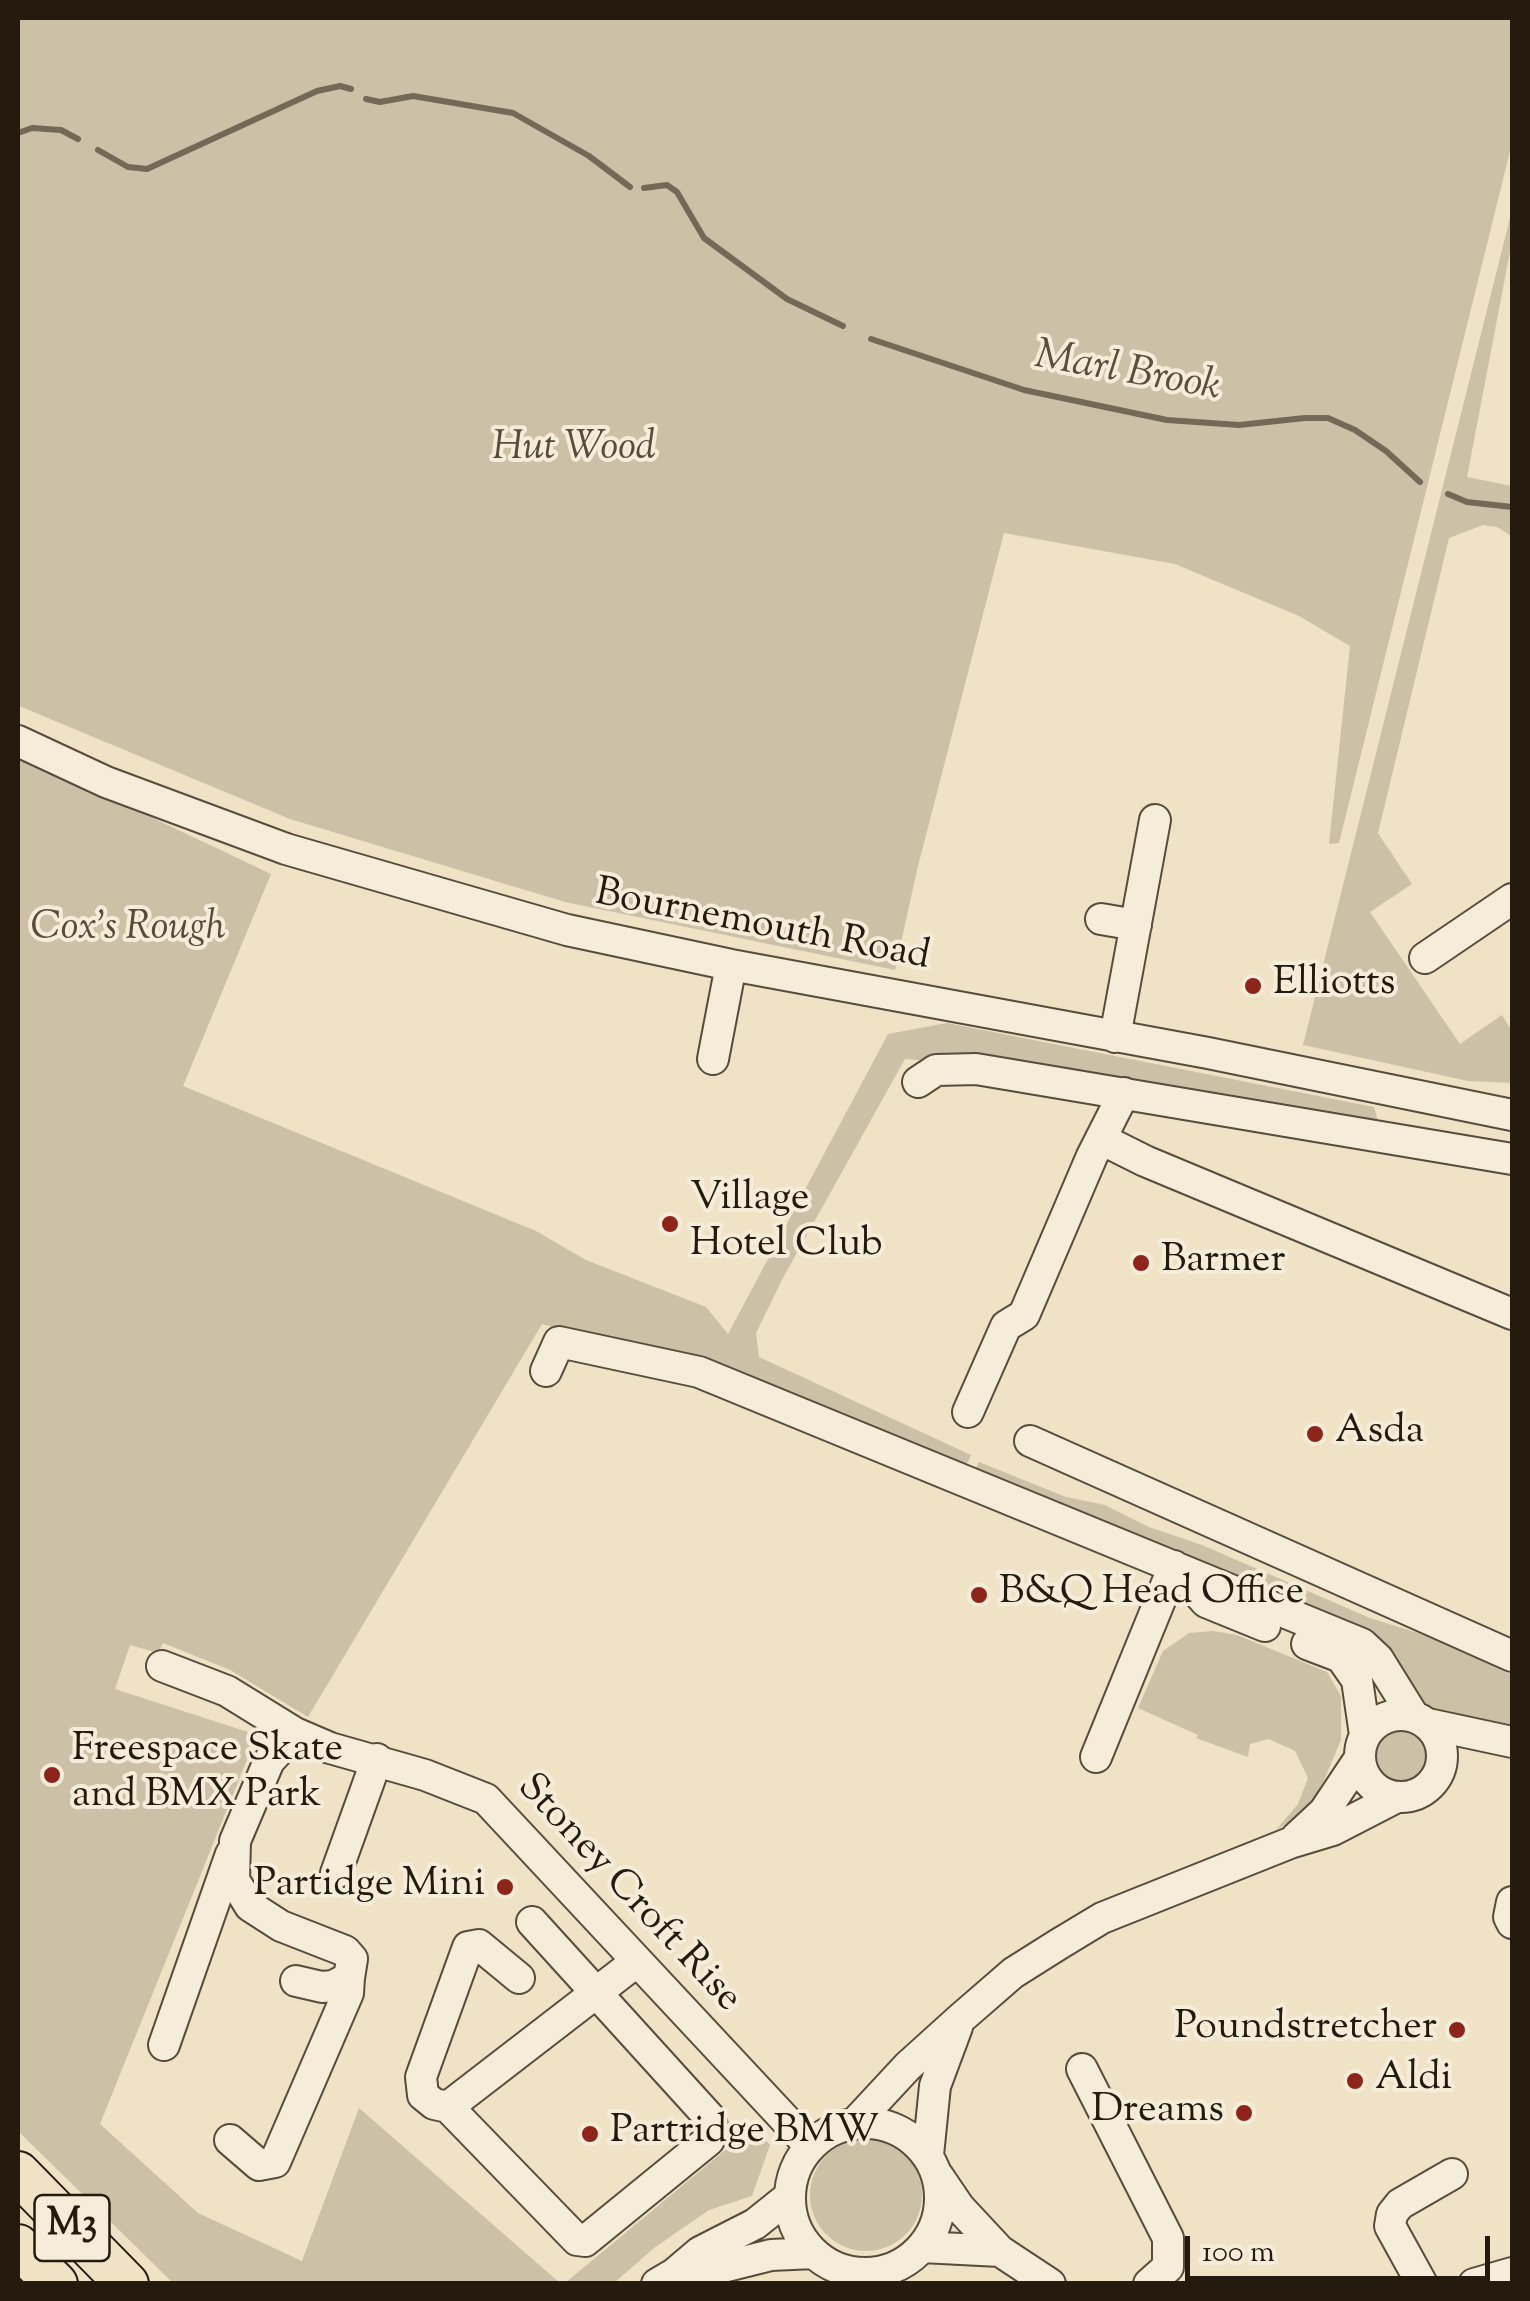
<!DOCTYPE html>
<style>
body{margin:0}
#map{position:relative;width:1530px;height:2301px;overflow:hidden;background:#efe2c5;font-family:"Sorts Mill Goudy",serif}
canvas{display:block}
.frame{position:absolute;inset:0;border:20px solid #241a0d;pointer-events:none}
.scale{position:absolute;left:1185px;top:2236px;width:305px;height:45px;box-sizing:border-box;border:5px solid #241a0d;border-top:0;padding-left:12px;font-size:30px;line-height:35px;white-space:nowrap;color:#241a0d;-webkit-text-stroke:8px #f5ecd9;paint-order:stroke}
</style>
<div id="map">
<canvas width="1530" height="2301"></canvas>
<div class="frame"></div>
<div class="scale">100 m</div>
</div>
<script>
const context = document.querySelector('canvas').getContext('2d');
context.lineJoin = 'round';
function fill(path, color) { context.fillStyle = color; context.fill(path, 'evenodd'); }
const poly = rows => new Path2D(rows.map(r => 'M' + r).join(''));
function strokePath(path, color, width, dash) { context.strokeStyle = color; context.lineWidth = width; context.lineCap = dash ? 'butt' : 'round'; context.setLineDash(dash || []); context.stroke(path); }
function write(font, color, halo, rows, align = 'center') {
  context.font = font + ' "Sorts Mill Goudy",serif'; context.lineWidth = 8; context.setLineDash([]); context.textBaseline = 'middle'; context.strokeStyle = halo; context.fillStyle = color; for (const [text, x, y, turn = 0] of rows) {
    context.save(); context.translate(x, y); context.rotate((+turn || 0) * Math.PI / 180); context.textAlign = isNaN(turn) ? turn : align; if (halo) context.strokeText(text, 0, 0); context.fillText(text, 0, 0); context.restore();
  }
}
fill(poly([
 [18,18,1512,18,1512,143,1339,843,1329,844,1350,646,1299,616,1175,564,1004,533,917,870,895,970,565,902,290,819,19,706],
 [1512,210,1512,241,1467,477,1512,486,1512,536,1497,527,1483,525,1449,538,1378,833,1412,884,1370,912,1460,1044,1502,1015,1512,1031,1512,1083,1468,1081,1303,1045],
 [18,754,271,874,183,1086,536,1231,586,1260,706,1307,728,1334,888,1034,947,1023,1374,1107,1378,1121,1434,1132,1003,1066,905,1059,784,1276,756,1333,759,1357,971,1455,965,1468,608,1343,542,1324,308,1717,230,1670,163,1643,158,1653,130,1645,115,1689,257,1735,100,2124,198,2213,302,2261,359,2108,560,2283,173,2283,18,2131],
 [979,1462,1066,1497,1105,1505,1149,1527,1202,1545,1370,1618,1434,1638,1512,1675,1512,1733,1429,1708,1409,1686,1076,1510,975,1470],
 [1213,1631,1237,1635,1327,1672,1341,1696,1341,1740,1324,1780,1306,1812,1276,1830,1298,1804,1308,1778,1295,1751,1269,1739,1250,1744,1248,1757,1196,1738,1198,1735,1138,1708,1163,1651,1189,1633],
 '1372 1757a30 30 0 1 1 60 0a30 30 0 1 1-60 0Z',
 [753,2127,770,2145,752,2196,709,2210,654,2248,614,2283,565,2283],
 '810 2195a56 56 0 1 1 112 0a56 56 0 1 1-112 0Z'
]), '#ccc0a6');
strokePath(poly([
 [366,99,380,102,413,96,513,113,589,156,630,187],
 [18,133,32,128,61,130,78,139],
 [98,150,128,167,147,169,317,91,340,86,351,89],
 [644,188,667,185,677,192,704,238,787,299,843,326],
 [871,339,1024,390,1167,420,1239,425,1305,418,1328,418,1355,430,1386,451,1420,482],
 [1448,494,1467,502,1512,507]
]), '#746956', 6);
const minor = poly([
 [18,741,106,782,286,849,567,930,731,965,1208,1053,1512,1115],
 [1101,919,1136,925],
 [1425,958,1512,899],
 [1115,1037,1155,820],
 [713,1059,731,965],
 [918,1082,936,1070,976,1069,1512,1159],
 [1101,1139,1145,1161,1512,1314],
 [546,1371,559,1342,699,1372,1362,1644,1378,1659,1414,1717],
 [968,1412,1006,1326,1024,1315,1092,1156,1124,1093],
 [1030,1441,1512,1656],
 [1179,1572,1206,1602,1265,1626],
 [1307,1644,1341,1657,1357,1680,1365,1735],
 [162,1666,227,1691,295,1733,330,1748,425,1775,486,1799,810,2146],
 '1360 1756a41 41 0 1 1 82 0a41 41 0 1 1-82 0Z',
 [1428,1724,1512,1742],
 [295,1733,269,1761,235,1841,234,1880,250,1906,281,1926,345,1951,352,1959,349,1978],
 [1096,1757,1174,1566],
 [1296,1838,1324,1812,1360,1758],
 [336,1873,377,1759],
 [1512,1902,1509,1917,1512,1923],
 [519,1978,479,1945,468,1947,421,2077,423,2095,434,2104,448,2107,577,2240,585,2241,709,2140,713,2130,710,2118,532,1922],
 [164,2045,231,1854],
 [1082,2069,1168,2238,1168,2267,1149,2284],
 [448,2107,636,1962],
 [855,2123,908,2066,960,2019,1013,1973,1059,1944,1102,1918,1290,1843,1333,1830,1395,1798],
 '790 2198a75 75 0 1 1 150 0a75 75 0 1 1-150 0Z',
 [230,2140,259,2165,275,2162,348,1993,349,1978,333,1986,322,1987,296,1981],
 [928,2155,935,2086,957,2027],
 [938,2176,959,2207,1000,2251,1050,2284],
 [922,2247,1000,2251],
 [675,2274,711,2270,771,2255,814,2253],
 [657,2284,674,2274,700,2252,755,2224,790,2196],
 [1422,2284,1390,2226,1392,2214,1400,2204,1452,2174],
 [1474,2284,1512,2273]
]);
const highway = poly([
 [18,2173,127,2284],
 [18,2246,56,2284]
]);
strokePath(minor, '#574c3b', 34);
strokePath(highway, '#241a0d', 46);
strokePath(minor, '#f5ecd9', 30);
strokePath(highway, '#efe2c5', 42);
for (const [x, y, r, color] of [
 [1253,986,10,"#8f2418"],
 [670,1224,10,"#8f2418"],
 [1141,1263,10,"#8f2418"],
 [1315,1434,10,"#8f2418"],
 [979,1595,10,"#8f2418"],
 [52,1775,10,"#8f2418"],
 [505,1887,10,"#8f2418"],
 [1457,2030,10,"#8f2418"],
 [1355,2081,10,"#8f2418"],
 [1244,2113,10,"#8f2418"],
 [590,2134,10,"#8f2418"]
]) { const dot = new Path2D(); dot.arc(x, y, r, 0, 2 * Math.PI); context.fillStyle = color; context.fill(dot); strokePath(dot, '#f5ecd9', 4); }
for (const [x, y, w] of [
 [72,2228,75]
]) { const box = new Path2D(); box.roundRect(x - w / 2, y - 33, w, 66, 8); context.fillStyle = '#f5ecd9'; context.fill(box); strokePath(box, '#241a0d', 2.5); }
write('bold 38px', '#241a0d', null, [
 ["M3",72,2228]
]);
write('italic 40px', '#564c3b', '#f5ecd9', [
 ["Hut Wood",574,451],
 ["Cox's Rough",128,931]
]);
write('40px', '#241a0d', '#f5ecd9', [
 ["Bournemouth Road",762,928,11],
 ["Stoney Croft Rise",627,1895,47]
]);
write('40px', '#241a0d', '#f5ecd9', [
 ["Elliotts",1273,986],
 ["Village",690,1201],
 ["Hotel Club",690,1247],
 ["Barmer",1161,1263],
 ["Asda",1335,1434],
 ["B&Q Head Office",999,1595],
 ["Freespace Skate",72,1752],
 ["and BMX Park",72,1798],
 ["Partidge Mini",485,1887,"right"],
 ["Poundstretcher",1437,2030,"right"],
 ["Aldi",1375,2081],
 ["Dreams",1224,2113,"right"],
 ["Partridge BMW",610,2134]
], 'left');
write('italic 42px', '#5a4f3d', '#f5ecd9', [
 ["Marl Brook",1127,375,10]
]);
</script>
